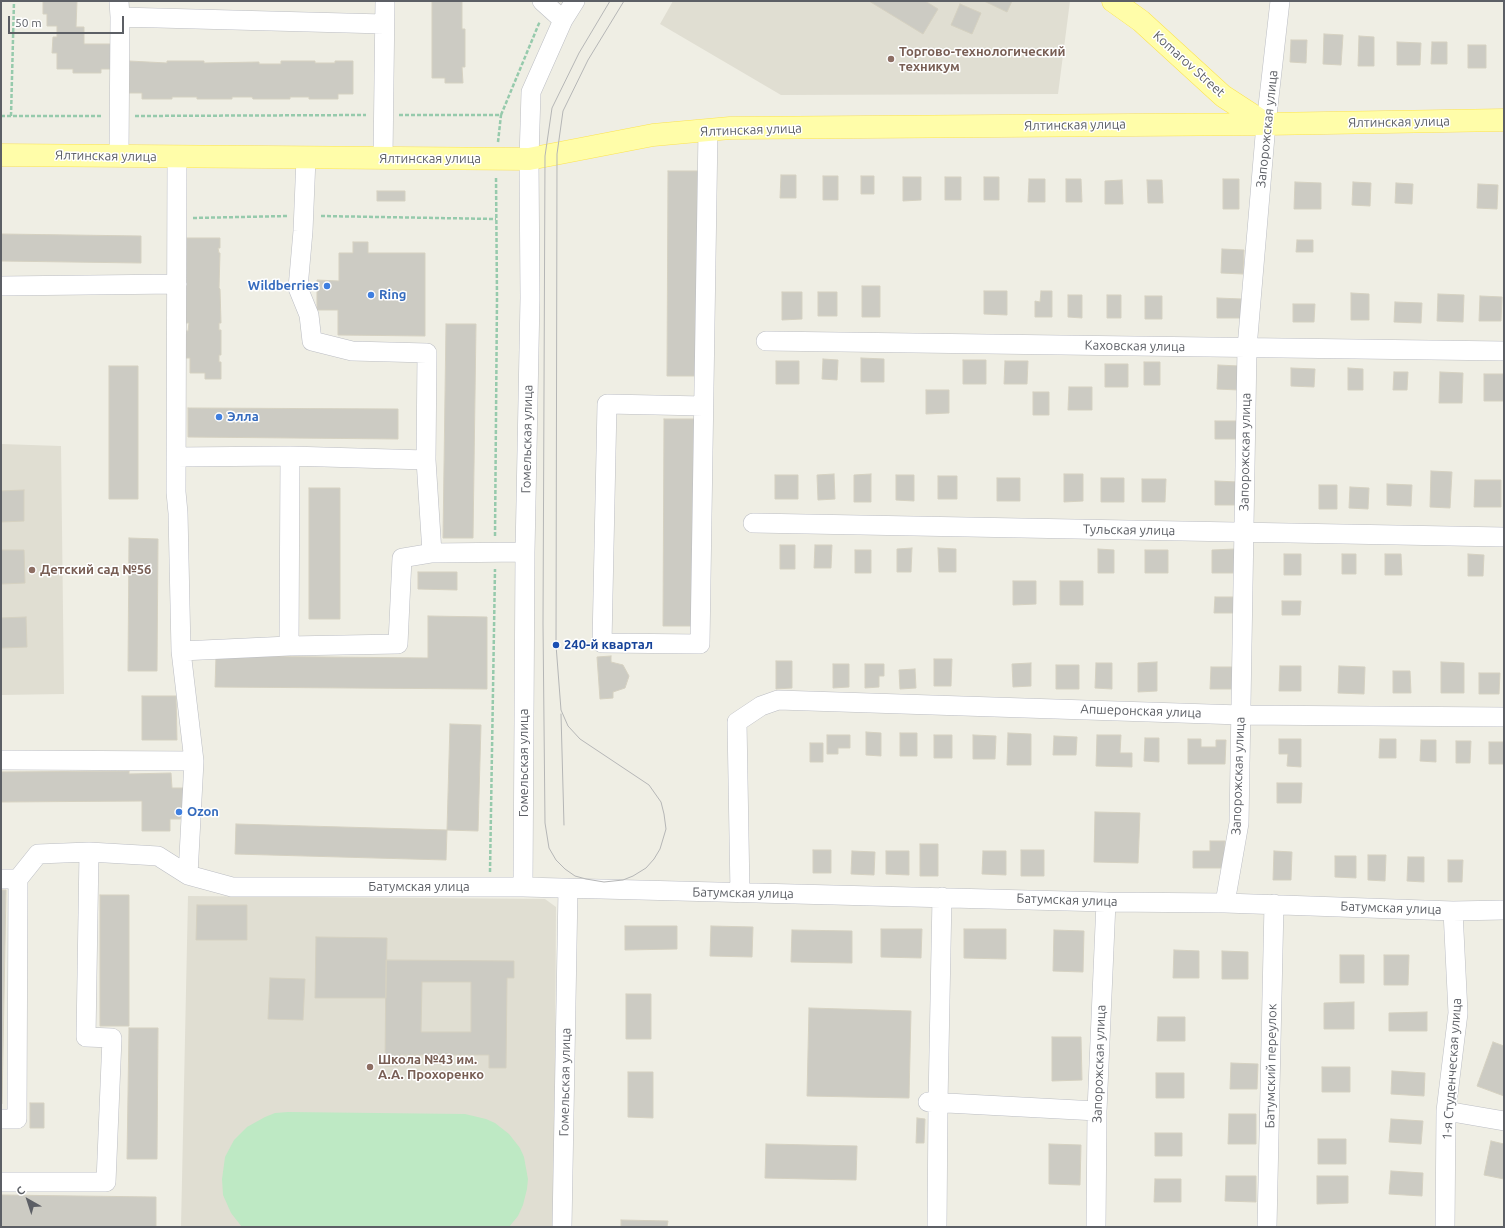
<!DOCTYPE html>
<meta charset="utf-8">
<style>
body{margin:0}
#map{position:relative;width:1505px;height:1228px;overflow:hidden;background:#efeee4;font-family:Ubuntu,sans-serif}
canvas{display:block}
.frame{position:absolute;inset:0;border:2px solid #5c5f65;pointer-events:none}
.north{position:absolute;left:8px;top:1180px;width:40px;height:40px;-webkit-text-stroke:3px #fff;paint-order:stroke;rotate:321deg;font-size:11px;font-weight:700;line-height:16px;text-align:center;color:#5c5f65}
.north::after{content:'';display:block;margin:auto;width:14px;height:18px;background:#5c5f65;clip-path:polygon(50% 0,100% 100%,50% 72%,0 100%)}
.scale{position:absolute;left:8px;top:16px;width:116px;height:18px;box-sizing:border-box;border:2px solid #5c5f65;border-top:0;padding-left:5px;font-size:12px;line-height:14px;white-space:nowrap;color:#5c5f65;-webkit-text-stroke:3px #fff;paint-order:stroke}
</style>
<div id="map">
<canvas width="1505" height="1228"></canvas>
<div class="frame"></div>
<div class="north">С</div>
<div class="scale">50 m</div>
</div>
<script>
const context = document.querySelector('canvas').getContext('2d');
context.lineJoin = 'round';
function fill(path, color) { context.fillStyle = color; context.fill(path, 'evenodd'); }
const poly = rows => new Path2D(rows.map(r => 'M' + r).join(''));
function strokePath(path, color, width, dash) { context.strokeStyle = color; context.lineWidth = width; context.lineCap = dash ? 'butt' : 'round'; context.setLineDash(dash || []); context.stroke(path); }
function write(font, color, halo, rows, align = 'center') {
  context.font = font + ' Ubuntu,sans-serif'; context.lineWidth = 3; context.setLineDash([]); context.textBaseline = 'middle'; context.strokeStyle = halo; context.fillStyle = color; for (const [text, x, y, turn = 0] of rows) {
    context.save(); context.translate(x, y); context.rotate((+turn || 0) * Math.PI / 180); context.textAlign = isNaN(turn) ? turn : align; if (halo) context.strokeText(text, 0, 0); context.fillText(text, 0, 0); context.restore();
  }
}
fill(poly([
 [673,1,1070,1,1058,94,781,95,660,24],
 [1,444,61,446,64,694,1,695],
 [188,896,545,899,556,907,554,1227,181,1227]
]), '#e0ded2');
fill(poly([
 [288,1112,465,1114,486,1119,495,1123,509,1134,520,1148,524,1157,528,1179,527,1189,523,1205,518,1216,509,1227,242,1227,231,1213,223,1195,222,1179,225,1157,234,1140,247,1127,265,1117,275,1113]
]), '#bee9c4');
const building = poly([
 [43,1,77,1,76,27,84,27,84,44,113,44,113,69,101,69,101,73,73,73,73,69,57,69,57,53,52,53,53,37,57,37,57,26,47,26,47,14,43,14,43,1],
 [432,1,462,1,462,29,465,29,465,67,462,67,463,83,445,83,445,78,432,78,432,1],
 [869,1,925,1,938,9,923,34,869,1],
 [984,1,1012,1,1007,12,984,1],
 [960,4,981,13,972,34,951,25,960,4],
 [1324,34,1343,35,1341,65,1323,64,1324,34],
 [1359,36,1374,37,1374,66,1358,66,1359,36],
 [1291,40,1307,40,1306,63,1290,62,1291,40],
 [1397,42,1421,43,1420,65,1397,65,1397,42],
 [1432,42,1447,42,1447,64,1431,64,1432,42],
 [1468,45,1486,45,1486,68,1468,68,1468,45],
 [129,61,167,63,167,61,204,61,204,63,259,62,259,64,281,64,281,61,315,61,315,63,335,63,335,61,353,61,353,94,338,94,338,99,309,99,309,97,290,97,290,99,253,99,252,97,232,97,232,99,197,99,197,97,172,97,172,99,142,99,142,93,129,93,129,61],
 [668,171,699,171,699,376,667,376,668,171],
 [781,175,796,175,796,198,780,198,781,175],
 [823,176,838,176,838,200,823,200,823,176],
 [861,176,874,176,874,194,861,194,861,176],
 [903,177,921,177,921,200,903,201,903,177],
 [945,177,961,177,961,200,945,200,945,177],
 [984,177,999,177,999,200,984,200,984,177],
 [1029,179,1045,179,1045,202,1028,202,1029,179],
 [1066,179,1081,179,1082,202,1066,202,1066,179],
 [1223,179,1239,179,1239,209,1223,209,1223,179],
 [1122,180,1123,204,1105,204,1105,181,1122,180],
 [1147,180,1162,180,1163,203,1148,203,1147,180],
 [1295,182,1321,183,1321,209,1294,209,1295,182],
 [1353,182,1371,183,1370,206,1352,205,1353,182],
 [1396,183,1413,184,1412,204,1395,203,1396,183],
 [1478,184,1498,185,1497,209,1477,208,1478,184],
 [377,191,405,191,405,201,377,201,377,191],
 [1,234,141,236,141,263,1,261,1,234],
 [186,238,220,238,220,248,218,248,219,253,220,253,219,288,220,289,221,323,219,323,219,330,221,330,221,355,219,355,219,362,221,362,221,379,205,379,205,373,190,373,190,358,186,358,186,331,188,331,189,323,186,323,186,238],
 [1297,240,1313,240,1313,252,1296,252,1297,240],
 [353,242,368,242,368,253,425,253,425,336,338,335,338,310,317,310,317,280,339,281,339,253,353,253,353,242],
 [1222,249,1244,250,1243,274,1221,273,1222,249],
 [862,286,880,286,880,317,862,317,862,286],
 [984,291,1007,291,1007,315,984,314,984,291],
 [1041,291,1052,291,1052,317,1035,317,1035,301,1040,302,1041,291],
 [782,292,802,292,802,319,782,320,782,292],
 [818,292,837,292,837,316,818,316,818,292],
 [1351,293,1369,294,1369,320,1351,320,1351,293],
 [1438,294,1464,295,1463,322,1437,321,1438,294],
 [1068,295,1082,295,1082,318,1068,317,1068,295],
 [1107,295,1121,295,1121,318,1107,318,1107,295],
 [1145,296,1162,296,1162,319,1145,319,1145,296],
 [1480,296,1502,297,1501,321,1479,321,1480,296],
 [1217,298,1242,299,1241,318,1217,318,1217,298],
 [1395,302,1422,303,1421,323,1394,322,1395,302],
 [1293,304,1315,304,1314,322,1293,322,1293,304],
 [446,324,476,324,473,538,443,538,446,324],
 [861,358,884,359,884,382,861,382,861,358],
 [823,359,838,360,837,380,822,379,823,359],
 [963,360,986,360,986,384,963,384,963,360],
 [776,361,799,361,799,384,776,384,776,361],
 [1005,361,1028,361,1027,384,1004,384,1005,361],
 [1144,362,1160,362,1160,385,1144,385,1144,362],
 [1105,364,1128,364,1128,387,1105,387,1105,364],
 [1218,365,1239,366,1238,390,1217,389,1218,365],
 [109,366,138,366,138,499,109,499,109,366],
 [1291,368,1315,369,1314,387,1291,386,1291,368],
 [1348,368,1363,369,1363,390,1348,390,1348,368],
 [1394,372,1408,372,1407,390,1393,390,1394,372],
 [1440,372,1463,373,1462,403,1439,403,1440,372],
 [1484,374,1504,374,1504,401,1484,401,1484,374],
 [1069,387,1092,387,1092,410,1068,410,1069,387],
 [926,390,949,390,949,413,926,414,926,390],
 [1033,392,1049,392,1049,415,1033,415,1033,392],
 [188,408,398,409,398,439,188,437,188,408],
 [664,419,695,419,694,626,663,626,664,419],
 [1215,421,1238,421,1238,439,1215,439,1215,421],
 [1431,471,1452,472,1450,508,1430,507,1431,471],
 [834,474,835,499,818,500,817,475,834,474],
 [871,474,871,502,854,502,854,475,871,474],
 [1064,474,1083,474,1083,501,1064,502,1064,474],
 [775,475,798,475,798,499,775,499,775,475],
 [896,475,914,475,914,501,896,500,896,475],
 [938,476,957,476,957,499,938,499,938,476],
 [997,478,1020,478,1020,501,997,501,997,478],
 [1101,478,1124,478,1124,502,1101,502,1101,478],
 [1142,479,1166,479,1165,502,1142,502,1142,479],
 [1475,480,1501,480,1501,507,1474,507,1475,480],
 [1215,481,1238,482,1238,505,1215,505,1215,481],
 [1387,484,1412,485,1411,506,1387,505,1387,484],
 [1319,485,1337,485,1337,509,1319,509,1319,485],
 [1350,487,1369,488,1368,509,1349,508,1350,487],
 [309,488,340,488,340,619,309,619,309,488],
 [24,490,24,521,1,522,1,491,24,490],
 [129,538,158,539,157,671,128,671,129,538],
 [780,545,795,545,795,569,780,569,780,545],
 [815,545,832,545,831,568,814,568,815,545],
 [912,548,911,572,897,572,897,549,912,548],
 [938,548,956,549,956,572,939,572,938,548],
 [1098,549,1114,550,1114,573,1098,573,1098,549],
 [1235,549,1235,573,1212,573,1212,550,1235,549],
 [1,550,24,550,25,583,1,584,1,550],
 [855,550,871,550,871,573,855,573,855,550],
 [1145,550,1168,550,1168,573,1145,573,1145,550],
 [1284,554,1301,554,1301,575,1284,575,1284,554],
 [1342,554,1356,554,1356,574,1342,574,1342,554],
 [1385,554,1401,554,1402,575,1385,575,1385,554],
 [1468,554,1484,555,1483,576,1468,576,1468,554],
 [418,572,457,572,457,590,418,589,418,572],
 [1013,581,1036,581,1036,604,1013,605,1013,581],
 [1060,581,1083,581,1083,605,1060,605,1060,581],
 [1215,597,1237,597,1237,613,1214,613,1215,597],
 [1282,601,1301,601,1300,615,1282,615,1282,601],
 [428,616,487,617,487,689,215,687,216,656,428,658,428,616],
 [26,617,27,647,1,648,1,618,26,617],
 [611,656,611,662,623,665,629,676,625,688,613,692,613,698,600,699,597,657,611,656],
 [934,659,952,659,951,686,934,686,934,659],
 [776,661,792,661,792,688,776,689,776,661],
 [1157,662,1157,691,1138,692,1138,663,1157,662],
 [1441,662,1464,663,1464,693,1441,693,1441,662],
 [1031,663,1031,686,1013,687,1012,664,1031,663],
 [1096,663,1112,663,1112,689,1095,688,1096,663],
 [833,664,849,664,849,687,833,688,833,664],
 [865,664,884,664,884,676,879,676,879,687,865,688,865,664],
 [1056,665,1079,665,1079,689,1056,689,1056,665],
 [1280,666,1301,666,1301,691,1279,691,1280,666],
 [1339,666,1365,667,1364,694,1338,693,1339,666],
 [1211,667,1234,667,1234,689,1210,689,1211,667],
 [915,669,916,688,900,689,899,670,915,669],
 [1393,671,1410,671,1411,693,1393,693,1393,671],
 [1479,673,1500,673,1499,694,1479,694,1479,673],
 [142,696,176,696,177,740,142,740,142,696],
 [450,724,481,725,478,831,447,830,450,724],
 [866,732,881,733,881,756,866,755,866,732],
 [900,733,917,733,917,756,900,756,900,733],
 [1008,733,1031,734,1031,765,1007,765,1008,733],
 [827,735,850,735,850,748,838,748,838,754,827,754,827,735],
 [934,735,952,735,952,758,934,758,934,735],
 [973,735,996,736,995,759,973,759,973,735],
 [1097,735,1121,735,1120,753,1132,753,1132,767,1096,766,1097,735],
 [1054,736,1077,737,1076,755,1053,755,1054,736],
 [1145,738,1159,738,1159,762,1144,761,1145,738],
 [1188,739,1201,739,1201,747,1216,747,1216,740,1226,740,1225,764,1188,764,1188,739],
 [1279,739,1301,739,1301,767,1287,766,1288,754,1279,754,1279,739],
 [1380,739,1396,739,1396,758,1379,758,1380,739],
 [1421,740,1436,740,1436,762,1420,761,1421,740],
 [1456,741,1471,741,1470,763,1456,763,1456,741],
 [1489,742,1504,742,1504,764,1489,764,1489,742],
 [810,743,823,743,823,762,810,762,810,743],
 [129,771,129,774,171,773,172,788,187,788,187,819,170,819,170,831,142,831,142,801,1,802,1,772,129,771],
 [1277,783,1302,783,1301,803,1277,803,1277,783],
 [1095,812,1140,813,1138,863,1094,862,1095,812],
 [236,824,447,830,446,860,235,854,236,824],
 [1210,841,1225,841,1224,868,1193,868,1193,851,1210,851,1210,841],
 [920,844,938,844,938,876,920,876,920,844],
 [813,850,831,850,831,873,813,873,813,850],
 [1021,850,1044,850,1044,876,1021,876,1021,850],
 [852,851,875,852,874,875,851,874,852,851],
 [886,851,909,851,909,875,886,874,886,851],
 [983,851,1006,851,1006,875,982,874,983,851],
 [1274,851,1292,852,1291,880,1273,880,1274,851],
 [1368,855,1386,855,1385,881,1368,880,1368,855],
 [1335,856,1356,856,1356,878,1335,877,1335,856],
 [1408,857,1424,857,1424,882,1407,881,1408,857],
 [1448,860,1463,860,1462,882,1448,882,1448,860],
 [1,890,6,890,2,1104,1,1104,1,890],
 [100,895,129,895,129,1026,100,1026,100,895],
 [197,905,247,905,247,940,196,940,197,905],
 [625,926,677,926,677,949,625,950,625,926],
 [711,926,753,927,752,957,710,956,711,926],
 [881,929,922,929,921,958,881,957,881,929],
 [964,929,1006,929,1006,959,964,958,964,929],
 [792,930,852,931,852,963,791,962,792,930],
 [1054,930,1084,931,1083,972,1053,971,1054,930],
 [316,937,387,938,386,998,315,998,316,937],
 [1174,950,1199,951,1199,978,1173,978,1174,950],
 [1222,951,1248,952,1248,979,1222,979,1222,951],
 [1340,955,1364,955,1364,983,1340,983,1340,955],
 [1384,955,1409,955,1408,985,1384,985,1384,955],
 [386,960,514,961,514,978,507,978,506,1068,489,1068,489,1055,400,1055,399,1066,385,1066,386,960],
 [422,982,471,982,471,1032,421,1032,422,982],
 [270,978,305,979,303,1020,268,1019,270,978],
 [626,994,651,994,651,1039,626,1039,626,994],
 [1354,1002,1354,1029,1324,1029,1324,1003,1354,1002],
 [809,1008,911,1011,909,1098,807,1096,809,1008],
 [1427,1012,1427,1031,1389,1031,1389,1013,1427,1012],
 [1158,1017,1185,1017,1185,1041,1157,1041,1158,1017],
 [129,1028,158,1028,157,1159,127,1159,129,1028],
 [1052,1037,1081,1037,1082,1080,1052,1081,1052,1037],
 [1493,1042,1504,1046,1504,1096,1477,1086,1493,1042],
 [1231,1063,1258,1064,1257,1089,1230,1089,1231,1063],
 [1322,1067,1350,1067,1350,1092,1322,1092,1322,1067],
 [1392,1071,1425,1073,1424,1096,1391,1094,1392,1071],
 [628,1072,653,1072,653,1118,628,1117,628,1072],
 [1156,1073,1184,1073,1184,1098,1156,1098,1156,1073],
 [30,1103,44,1103,44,1128,30,1128,30,1103],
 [1229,1114,1256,1114,1256,1144,1228,1144,1229,1114],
 [917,1118,925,1119,924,1143,916,1143,917,1118],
 [1391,1119,1423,1121,1421,1144,1389,1142,1391,1119],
 [1155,1133,1182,1133,1182,1156,1155,1156,1155,1133],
 [1318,1139,1346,1139,1346,1164,1318,1164,1318,1139],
 [1491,1141,1504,1144,1504,1179,1484,1175,1491,1141],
 [766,1144,857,1146,856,1180,765,1178,766,1144],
 [1049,1144,1081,1145,1080,1185,1049,1184,1049,1144],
 [1391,1171,1423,1173,1422,1196,1389,1194,1391,1171],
 [1226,1176,1256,1176,1256,1202,1225,1201,1226,1176],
 [1317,1176,1348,1176,1348,1203,1317,1204,1317,1176],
 [1155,1179,1181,1179,1181,1202,1154,1202,1155,1179],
 [1,1195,156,1197,156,1227,1,1226,1,1195],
 [621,1220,668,1221,667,1227,621,1227,621,1220]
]);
fill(building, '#cccbc3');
strokePath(building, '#d5d1c1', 1);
const minor = poly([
 [119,1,120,17,384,24],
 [542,1,563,20],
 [119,156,120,17],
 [177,157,176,492,178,513,181,651,194,761,188,875],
 [306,158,303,231,298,288,309,315,312,341,352,351,427,353,426,460,432,553],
 [383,158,385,1],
 [1,286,177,284],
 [766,341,1504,351],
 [703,406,607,404,602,643,700,644,708,130],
 [176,457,290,456,426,460],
 [753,523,1504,537],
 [289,646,290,456],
 [181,651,289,646,398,644,402,558,432,553,525,552],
 [1,760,194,761],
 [1,879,18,879,38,854,89,852,158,856,188,875,232,887,523,887,1106,902,1225,903,1453,911,1504,910],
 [523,887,525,552,530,298,529,159,531,92,563,20,575,1],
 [740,893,737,722,761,706,778,700,1241,715,1504,717],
 [1225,903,1239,823,1247,348,1266,124,1280,1],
 [928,1102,1097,1111],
 [1446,1111,1504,1121],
 [1,1119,17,1119,18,879],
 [1,1182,106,1182,112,1038,86,1037,89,852],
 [562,1227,568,889],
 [937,1227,938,1103,942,897],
 [1096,1227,1097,1111,1106,902],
 [1267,1227,1274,904],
 [1445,1227,1446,1111,1458,1013,1453,911]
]);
const major = poly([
 [1113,1,1141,21,1223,96,1266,124],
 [1,155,529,159,653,135,730,128,1266,124,1504,120]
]);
strokePath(minor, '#bbbdc3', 20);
strokePath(major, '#fce350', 23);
strokePath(poly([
 [399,115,501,115,540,21],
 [1,116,102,116],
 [11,116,14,1],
 [135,116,366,115],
 [498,142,501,115],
 [321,216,496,219],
 [193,218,288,216],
 [495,536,497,298,496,177],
 [490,872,495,569]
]), '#96caac', 2.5, [4, 2]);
strokePath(minor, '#fff', 19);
strokePath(major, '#fffda9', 22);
strokePath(poly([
 [610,1,579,53,552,108,545,156,543,624,545,823,549,848,556,860,565,869,575,876,586,879,604,882,623,880,633,876,646,868,654,859,660,849,666,829,664,814,661,802,649,785,580,739,568,726,561,710,556,645,557,154,563,111,588,60,624,1],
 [561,714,564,825]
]), '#b5b6b6', 1);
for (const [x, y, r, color] of [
 [891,59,4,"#8d6e63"],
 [327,286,4,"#3f7fe0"],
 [371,295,4,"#3f7fe0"],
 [219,417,4,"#3f7fe0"],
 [32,570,4,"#8d6e63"],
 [556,645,4,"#1a4fb4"],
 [179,812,4,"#3f7fe0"],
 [370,1067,4,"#8d6e63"]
]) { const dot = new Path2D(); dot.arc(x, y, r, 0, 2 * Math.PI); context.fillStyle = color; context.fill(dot); strokePath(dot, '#fff', 1.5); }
write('bold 13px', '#785e54', '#fff', [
 ["Торгово-технологический",899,52],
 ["техникум",899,67],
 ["Детский сад №56",40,570],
 ["Школа №43 им.",378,1060],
 ["А.А. Прохоренко",378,1075]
], 'left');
write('13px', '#5c5f65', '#fff', [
 ["Komarov Street",1189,64,42],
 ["Ялтинская улица",1399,122,-1],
 ["Ялтинская улица",1075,125,-1],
 ["Запорожская улица",1267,129,-84],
 ["Ялтинская улица",751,130,-2],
 ["Ялтинская улица",106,156,1],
 ["Ялтинская улица",430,159],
 ["Каховская улица",1135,346,1],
 ["Гомельская улица",527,439,-89],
 ["Запорожская улица",1245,452,-89],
 ["Тульская улица",1129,530,1],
 ["Апшеронская улица",1141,711,2],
 ["Гомельская улица",524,763,-90],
 ["Запорожская улица",1238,776,-88],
 ["Батумская улица",419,887],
 ["Батумская улица",743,893,1],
 ["Батумская улица",1067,900,2],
 ["Батумская улица",1391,908,2],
 ["Запорожская улица",1099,1064,-88],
 ["Батумский переулок",1271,1066,-89],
 ["1-я Студенческая улица",1452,1069,-86],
 ["Гомельская улица",565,1082,-89]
]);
write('bold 13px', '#366cbe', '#fff', [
 ["Wildberries",319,286,"right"],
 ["Ring",379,295],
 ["Элла",227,417],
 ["Ozon",187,812]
], 'left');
write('bold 13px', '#164399', '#fff', [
 ["240-й квартал",564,645]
], 'left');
</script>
